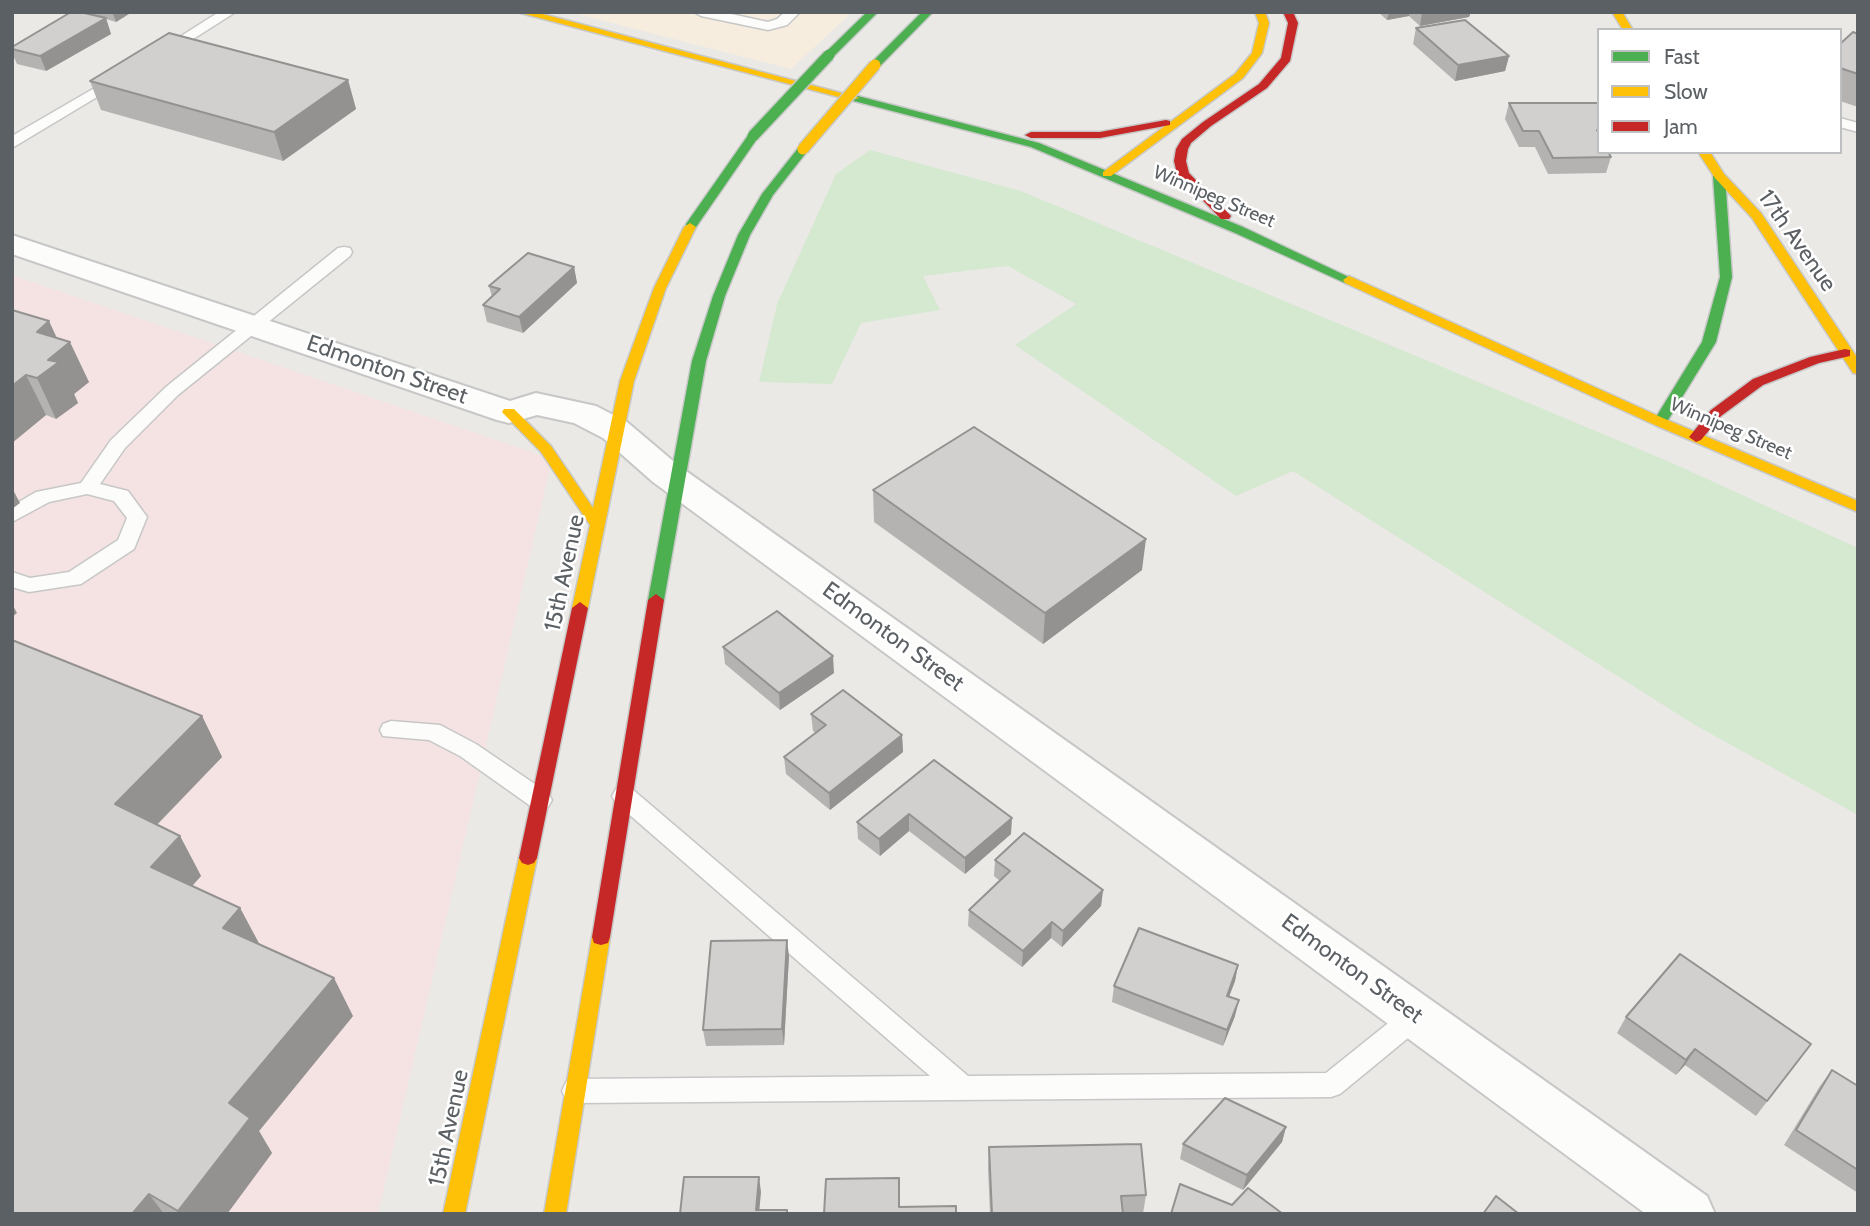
<!DOCTYPE html>
<style>
body{margin:0}
#map{position:relative;width:1870px;height:1226px;overflow:hidden;background:#ebe9e6;font-family:Cabin,sans-serif}
canvas{display:block}
.frame{position:absolute;inset:0;border:14px solid #5b6064;pointer-events:none}
.legend{position:absolute;left:1597px;top:28px;width:245px;height:126px;box-sizing:border-box;background:#fff;border:2px solid #bdbfc1;margin:0;padding:9px 12px;list-style:none;font-size:21px;color:#5b6064}
.legend li{display:flex;align-items:center;gap:14px;height:35px}
.legend b{width:35px;border:2px solid #bdbfc1}
</style>
<div id="map">
<canvas width="1870" height="1226"></canvas>
<div class="frame"></div>
<ul class="legend">
<li><b style="height:9px;background:#4caf50"></b>Fast</li>
<li><b style="height:9px;background:#ffc107"></b>Slow</li>
<li><b style="height:9px;background:#c62828"></b>Jam</li>
</ul>
</div>
<script>
const context = document.querySelector('canvas').getContext('2d');
context.lineJoin = 'round';
function fill(path, color) { context.fillStyle = color; context.fill(path, 'evenodd'); }
const poly = rows => new Path2D(rows.map(r => 'M' + r).join(''));
function strokePath(path, color, width, dash) { context.strokeStyle = color; context.lineWidth = width; context.lineCap = dash ? 'butt' : 'round'; context.setLineDash(dash || []); context.stroke(path); }
function write(font, color, halo, rows, align = 'center') {
  context.font = font + ' Cabin,sans-serif'; context.lineWidth = 5; context.setLineDash([]); context.textBaseline = 'middle'; context.strokeStyle = halo; context.fillStyle = color; for (const [text, x, y, turn = 0] of rows) {
    context.save(); context.translate(x, y); context.rotate((+turn || 0) * Math.PI / 180); context.textAlign = isNaN(turn) ? turn : align; if (halo) context.strokeText(text, 0, 0); context.fillText(text, 0, 0); context.restore();
  }
}
fill(poly([
 [569,12,852,12,791,69]
]), '#f6edde');
fill(poly([
 [12,275,552,459,378,1214,12,1214]
]), '#f4e3e2');
fill(poly([
 [870,150,1021,191,1670,462,1858,548,1858,815,1695,725,1293,471,1236,496,1015,345,1076,304,1008,266,923,276,940,310,861,323,832,384,759,382,777,304,836,174]
]), '#d5e8d0');
const lane = poly([
 [219,12,234,13,168,55,158,55,156,52,219,12],
 [694,12,722,12,768,22,777,19,785,12,800,12,787,25,768,30,701,16,694,12],
 [117,75,124,79,122,82,12,148,12,136,117,75],
 [1840,118,1858,123,1858,132,1840,127,1840,118],
 [344,247,350,248,352,252,350,256,178,395,125,448,100,484,128,491,147,517,134,549,81,584,29,592,12,587,12,572,30,578,69,572,118,540,127,518,114,501,87,494,49,502,12,522,12,506,36,492,81,483,111,440,166,387,338,248,344,247],
 [391,721,440,725,476,744,548,793,552,800,548,807,540,809,532,807,460,756,429,740,383,736,380,730,383,724,391,721],
 [624,787,632,789,968,1076,1326,1073,1407,1008,1416,1005,1425,1008,1429,1016,1425,1024,1340,1094,1331,1097,575,1103,566,1100,562,1091,566,1082,575,1079,930,1076,616,803,612,796,616,789,624,787]
]);
const street = poly([
 [12,235,510,401,536,393,596,406,627,422,679,466,1707,1196,1715,1214,1646,1214,653,482,603,438,574,423,537,415,509,423,497,420,12,254,12,235]
]);
const fast = poly([
 [867,12,878,12,833,57,825,57,825,53,867,12],
 [922,12,933,12,879,67,871,67,871,63,922,12],
 [854,95,1039,143,1243,227,1355,280,1349,284,1345,283,1235,233,1031,147,850,100,850,96,854,95],
 [753,133,759,136,694,230,686,230,686,224,749,134,753,133],
 [803,146,809,149,773,195,750,235,725,296,706,361,664,600,656,606,650,604,648,600,692,361,713,296,738,235,762,194,799,147,803,146],
 [1719,172,1725,176,1732,277,1716,342,1665,425,1660,426,1653,422,1702,342,1720,277,1713,176,1719,172]
]);
const slow = poly([
 [517,12,535,12,860,98,850,100,517,12],
 [1255,12,1265,12,1269,23,1262,53,1243,78,1111,176,1103,176,1103,172,1235,74,1252,53,1259,23,1255,12],
 [1612,12,1622,12,1633,30,1623,30,1612,12],
 [1698,152,1710,152,1724,174,1761,213,1858,359,1858,374,1853,373,1752,218,1715,178,1698,152],
 [690,223,696,227,666,288,634,381,588,608,580,614,572,608,590,525,541,452,502,412,504,409,514,409,551,446,593,508,620,381,654,288,684,227,690,223],
 [1349,276,1665,419,1858,501,1858,512,1655,425,1345,283,1343,280,1349,276],
 [528,851,534,853,537,858,465,1214,443,1214,519,858,522,853,528,851],
 [601,929,608,931,610,937,566,1214,544,1214,592,937,594,931,601,929]
]);
const jam = poly([
 [1283,12,1293,12,1298,23,1290,61,1267,88,1211,126,1191,143,1188,149,1186,161,1189,173,1231,216,1229,219,1221,219,1177,174,1174,161,1176,149,1182,139,1203,122,1259,84,1281,58,1288,23,1283,12],
 [1166,120,1170,121,1170,125,1100,138,1031,138,1025,135,1031,132,1100,132,1166,120],
 [1845,349,1850,350,1850,356,1819,363,1763,385,1721,416,1701,440,1696,442,1689,437,1711,410,1753,379,1810,357,1845,349],
 [656,594,664,600,610,937,608,943,601,945,594,943,592,937,648,600,656,594],
 [580,602,588,608,537,858,534,863,528,865,522,863,519,858,572,608,580,602]
]);
strokePath(lane, '#c7c7c7', 3);
strokePath(street, '#c7c7c7', 4);
strokePath(fast, '#c7c8c8', 3);
strokePath(slow, '#c7c8c8', 3);
strokePath(jam, '#c7c8c8', 3);
fill(lane, '#fcfcfb');
fill(street, '#fcfcfb');
fill(fast, '#4caf50');
fill(slow, '#ffc107');
fill(jam, '#c62828');
const fastBridge = poly([
 [753,136,829,55]
]);
const slowBridge = poly([
 [803,149,875,65]
]);
strokePath(fastBridge, '#c7c8c8', 14, []);
strokePath(slowBridge, '#c7c8c8', 14, []);
strokePath(fastBridge, '#4caf50', 11);
strokePath(slowBridge, '#ffc107', 11);
fill(poly([
 [71,12,132,12,116,22,106,19,111,34,46,71,17,64,12,53,12,47],
 [1378,12,1471,12,1469,17,1420,26,1409,16,1387,20],
 [1416,28,1509,56,1505,71,1455,81,1413,44],
 [1858,34,1858,107,1840,101,1840,44],
 [348,80,356,109,283,161,101,110,90,81],
 [1509,103,1599,106,1599,152,1611,157,1606,173,1548,174,1535,147,1519,147,1505,119],
 [574,267,577,283,523,333,487,322,483,305,492,297,489,286],
 [12,310,57,338,89,382,74,394,78,403,56,419,46,415,12,443],
 [873,490,1142,570,1043,644,874,522],
 [12,640,202,716,222,757,157,825,180,836,201,876,192,886,240,908,259,944,353,1016,259,1131,272,1153,227,1214,12,1214],
 [723,647,834,673,780,710,725,664],
 [811,714,902,735,903,752,830,810,786,774,784,757,816,733,813,731],
 [934,760,1011,834,965,874,909,831,880,856,858,839,857,822],
 [995,860,1103,890,1101,906,1062,947,1051,938,1022,967,968,926,969,910,1000,881,994,876],
 [789,956,784,1045,706,1046,703,1030],
 [1238,965,1235,981,1229,997,1235,1016,1223,1046,1112,1002,1114,986],
 [1626,1017,1811,1044,1756,1116,1685,1065,1676,1075,1617,1033],
 [1832,1070,1858,1086,1858,1193,1784,1145,1820,1086],
 [1286,1127,1282,1142,1243,1190,1180,1159,1183,1144],
 [989,1147,1146,1195,1143,1214,990,1214,988,1168]
]), '#b5b3b2');
fill(poly([
 [116,12,132,12,116,22,113,14],
 [1389,12,1410,12,1409,16,1387,20],
 [1422,12,1471,12,1469,17,1420,26],
 [106,18,111,34,46,71,40,56],
 [1509,56,1505,71,1455,81,1458,65],
 [348,80,356,109,283,161,274,132],
 [574,267,577,283,523,333,519,317],
 [49,321,62,349,70,342,89,382,74,394,78,403,56,419,37,378,37,332],
 [26,375,46,415,12,443,12,386],
 [12,488,20,503,12,509],
 [1146,539,1142,570,1043,644,1045,613],
 [12,604,17,613,12,617],
 [833,656,834,673,780,710,779,693],
 [202,716,222,757,138,844,115,804],
 [902,735,903,752,830,810,829,793],
 [909,814,909,831,880,856,879,839],
 [1012,818,1011,834,965,874,965,858],
 [180,836,201,876,174,906,151,867],
 [1103,890,1101,906,1062,947,1063,931],
 [240,908,261,947,223,928],
 [1052,922,1051,938,1022,967,1023,951],
 [787,940,789,956,784,1045,782,1029],
 [1238,965,1235,981,1223,1012,1227,996],
 [334,978,353,1016,259,1131,272,1153,227,1214,181,1214,178,1211,229,1103],
 [1239,1000,1235,1016,1223,1046,1227,1030],
 [1695,1049,1685,1065,1676,1075,1686,1060],
 [1286,1127,1282,1142,1243,1190,1247,1175],
 [759,1177,761,1192,759,1214,756,1210],
 [149,1194,164,1214,132,1214]
]), '#939291');
const building = poly([
 [71,12,80,12,106,18,40,56,12,49,12,47,71,12],
 [1465,20,1509,56,1458,65,1416,28,1465,20],
 [1853,32,1858,34,1858,74,1840,68,1840,44,1853,32],
 [169,33,348,80,274,132,90,81,169,33],
 [1509,103,1597,103,1599,106,1599,130,1597,130,1599,134,1599,152,1608,152,1611,157,1553,158,1539,131,1523,131,1509,103],
 [528,253,574,267,519,317,483,305,500,289,489,286,528,253],
 [12,310,49,321,37,332,70,342,48,360,59,362,37,378,26,375,12,386,12,310],
 [974,427,1146,539,1045,613,873,490,974,427],
 [777,611,833,656,779,693,723,647,777,611],
 [12,640,202,716,115,804,180,836,151,867,240,908,223,928,334,978,229,1103,250,1118,178,1211,149,1194,132,1214,12,1214,12,640],
 [843,690,902,735,829,793,784,757,826,725,811,714,843,690],
 [934,760,1012,818,965,858,909,814,879,839,857,822,934,760],
 [1024,833,1103,890,1063,931,1052,922,1023,951,969,910,1010,871,995,860,1024,833],
 [1139,928,1238,965,1227,996,1239,1000,1227,1030,1114,986,1139,928],
 [787,940,782,1029,703,1030,711,941,787,940],
 [1680,954,1811,1044,1767,1101,1695,1049,1686,1060,1626,1017,1680,954],
 [1832,1070,1858,1086,1858,1170,1796,1130,1832,1070],
 [1225,1098,1286,1127,1247,1175,1183,1144,1225,1098],
 [1141,1144,1146,1195,1121,1196,1123,1214,992,1214,989,1147,1141,1144],
 [684,1177,759,1177,756,1210,787,1210,787,1214,680,1214,684,1177],
 [899,1178,899,1207,956,1206,956,1214,824,1214,826,1179,899,1178],
 [1180,1184,1232,1205,1248,1188,1283,1214,1171,1214,1180,1184],
 [1496,1196,1519,1214,1483,1214,1496,1196]
]);
fill(building, '#d2d0cf');
strokePath(building, '#939291', 2);
write('19px', '#5b6064', '#fff', [
 ["Winnipeg Street",1214,197,23],
 ["Winnipeg Street",1731,429,23]
]);
write('23px', '#5b6064', '#fff', [
 ["17th Avenue",1797,241,55],
 ["Edmonton Street",387,370,19],
 ["15th Avenue",565,573,-78],
 ["Edmonton Street",893,637,36],
 ["Edmonton Street",1352,969,36],
 ["15th Avenue",449,1128,-78]
]);
</script>
